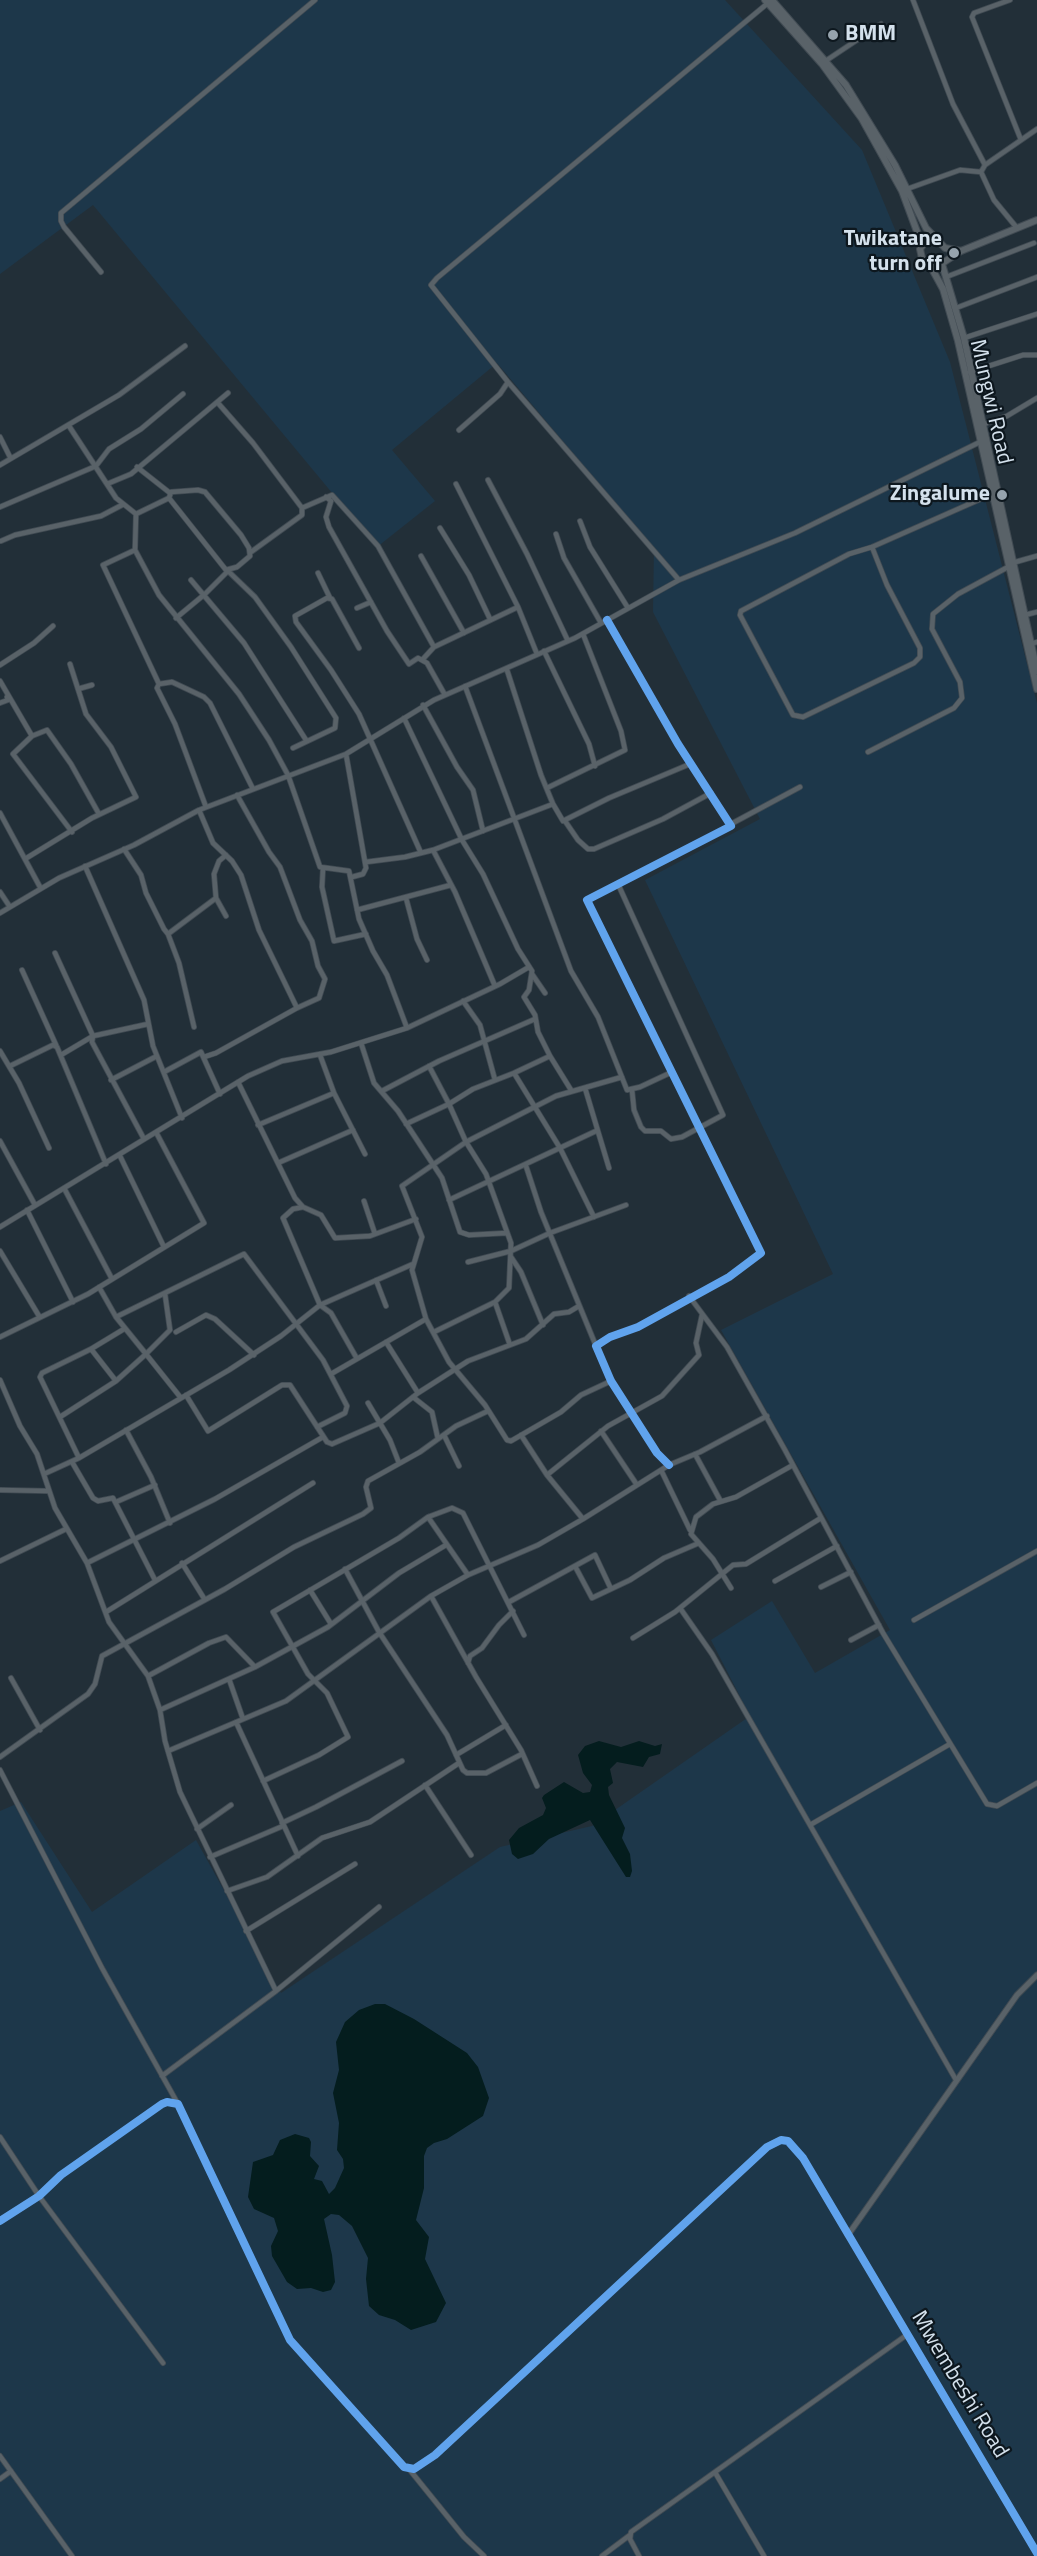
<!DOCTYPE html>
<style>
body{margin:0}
canvas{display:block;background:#222f38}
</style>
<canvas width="1037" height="2556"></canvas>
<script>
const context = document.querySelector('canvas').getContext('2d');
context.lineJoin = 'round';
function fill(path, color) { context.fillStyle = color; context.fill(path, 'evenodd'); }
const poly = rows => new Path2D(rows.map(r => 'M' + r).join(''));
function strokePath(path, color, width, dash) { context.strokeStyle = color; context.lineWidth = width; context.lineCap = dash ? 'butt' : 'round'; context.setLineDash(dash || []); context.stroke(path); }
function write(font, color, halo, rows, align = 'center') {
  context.font = font + ' "Titillium Web",sans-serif'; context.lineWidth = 4.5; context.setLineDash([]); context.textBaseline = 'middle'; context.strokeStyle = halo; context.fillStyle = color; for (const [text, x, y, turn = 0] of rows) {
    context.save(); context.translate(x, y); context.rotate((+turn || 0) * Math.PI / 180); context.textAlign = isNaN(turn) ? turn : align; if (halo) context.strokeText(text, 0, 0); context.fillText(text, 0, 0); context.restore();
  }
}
fill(poly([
 [0,0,725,0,862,150,950,362,1037,703,1037,2556,0,2556,0,1811,21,1802,92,1912,196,1840,281,1993,500,1847,592,1826,750,1716,711,1640,772,1601,815,1673,890,1630,721,1330,833,1274,645,880,760,819,653,612,654,549,497,363,392,450,435,501,377,547,93,205,0,274]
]), '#1d374a');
fill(poly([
 [599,1741,621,1747,639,1741,655,1746,662,1744,660,1754,649,1757,643,1767,617,1762,610,1769,613,1783,608,1787,609,1795,625,1828,622,1838,630,1854,632,1871,630,1877,626,1877,590,1820,549,1839,533,1854,518,1859,512,1854,509,1840,519,1828,543,1815,546,1808,542,1798,544,1795,564,1782,583,1793,590,1792,592,1785,583,1773,578,1755,585,1746],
 [375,2004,385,2004,414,2019,467,2053,478,2067,489,2098,483,2116,447,2139,434,2143,427,2148,424,2156,424,2188,416,2220,429,2237,425,2259,446,2303,436,2322,411,2330,395,2320,379,2315,369,2306,366,2279,368,2258,352,2226,339,2215,331,2214,324,2219,332,2255,335,2282,331,2290,323,2292,311,2288,297,2289,287,2282,272,2256,271,2246,278,2231,274,2218,254,2209,248,2197,253,2162,273,2155,280,2140,295,2134,309,2138,311,2142,310,2156,319,2166,314,2179,322,2181,329,2194,335,2188,344,2168,343,2159,337,2150,339,2123,333,2093,339,2070,336,2042,345,2022,359,2010]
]), '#041d1e');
const minor = poly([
 [913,0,953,104,985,165],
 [1010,0,974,13,972,17,1021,140],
 [827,60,881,24],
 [907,189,960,170,981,172],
 [1017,228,994,200,981,172,985,165,1037,129],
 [101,272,64,227,61,221,61,213,315,0],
 [946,277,1034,243],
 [956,308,1037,277],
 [964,338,1037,314],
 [970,372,1023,355,1037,355],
 [218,403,253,443,302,508,302,515,251,552],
 [981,425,1007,416,1037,398],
 [69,426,116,498,136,514,135,550,159,595,239,694,269,740,288,775,320,867,349,871,359,919,373,951,387,975,407,1028],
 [459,430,500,394,508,382],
 [0,437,10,457],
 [0,465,119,395,185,346],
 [137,467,170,493],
 [488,480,527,554,568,641],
 [107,484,131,474,228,393],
 [456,484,518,607,537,654],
 [326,497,331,501,326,517,329,527,387,631,409,664,418,658,427,663,445,695],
 [0,507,96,466,109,449,141,429,183,394],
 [302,508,332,495,378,546,434,647],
 [136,514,169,498,171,492,198,490,205,492,241,535,249,548,250,556,237,567,226,570,169,498],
 [580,521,590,547,628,608],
 [440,528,469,575,490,619],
 [556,534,564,558,601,623],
 [1,541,15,535,101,516,122,505],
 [872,547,887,585,920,648,920,657,914,663,803,717,793,715,740,615,741,611,849,554,872,547,992,494],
 [135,550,103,565,159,684],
 [421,556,464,633],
 [1012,563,1037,556],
 [318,573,330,598],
 [191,580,244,643,306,740],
 [679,580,508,382,431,285,437,278,768,3],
 [357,608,371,602],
 [1025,615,1037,612],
 [176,618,205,594,228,571,255,597,291,647,336,718,335,728,293,748],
 [607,620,678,744,731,826,587,900,761,1253,729,1277,638,1327,610,1337,596,1346,611,1381,657,1453,669,1465],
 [1031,644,1037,642],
 [359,648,332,599,327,598,295,616,296,622,331,670,359,714,421,853],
 [544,651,589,744,595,766],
 [423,659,434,647,518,607],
 [70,664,78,689],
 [0,665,34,643,53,626],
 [507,670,541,775,553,804,563,821,609,798,690,764],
 [0,681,32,736],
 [465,686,571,971,598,1017,627,1090,640,1087,672,1072],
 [0,703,8,700,7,697],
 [423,705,457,767,473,790,483,831],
 [404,718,462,840,483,874,518,949,532,971,529,990,524,997,535,1015,538,1032,550,1056,571,1090],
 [868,752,954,708,962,698,960,682,932,629,933,614,958,594,1008,567],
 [346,754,366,868,363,874,352,877],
 [547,788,625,750,621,731,583,634],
 [237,795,269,852,280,867,300,920,312,941,318,966,325,979,319,998,297,1008],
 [206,807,175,724,157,688,159,684,172,682,204,697,210,703,253,789],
 [199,810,213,843,232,861,241,875,259,930,297,1008,216,1053,204,1057],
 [0,813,40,887],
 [565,821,578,840,588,849,594,849,663,819,711,793],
 [731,824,800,787],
 [72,832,13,754,32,736,47,730,71,764,99,814],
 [124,849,141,875,146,893,164,929],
 [433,850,455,892,495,986],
 [226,855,219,861,214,874,216,898,226,916],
 [25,859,92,818,136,797,111,747,86,714,78,689,92,685],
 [366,862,405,857,433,850,553,804],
 [85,866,144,1000,153,1046,182,1118],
 [323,868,322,887,334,941,366,934],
 [618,884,723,1115,682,1137,671,1139,661,1131,645,1131,641,1127,634,1110,632,1090],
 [0,892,10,907],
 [406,898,417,939,427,960],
 [357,910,451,885],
 [0,913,59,878,134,845,199,810,346,754,434,700,575,638,679,580,795,533,982,441],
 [164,929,168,934,179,963,194,1027],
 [168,934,216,898],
 [55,953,93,1036,61,1055],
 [22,970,56,1045],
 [532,974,545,993],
 [463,1001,480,1025,495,1080],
 [361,1043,374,1083,398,1111,442,1178,460,1232,469,1235,507,1233],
 [0,1051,19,1083,49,1148],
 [320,1055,334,1093,365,1154],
 [10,1066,53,1045,57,1047,106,1164],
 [164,1072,201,1052,220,1094],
 [514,1073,560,1148,594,1217],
 [111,1080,157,1056],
 [238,1082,295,1198,303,1207,321,1215,335,1238,370,1236,416,1219],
 [585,1088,609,1168],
 [382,1091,439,1061,535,1019],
 [406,1124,449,1104,429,1066],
 [258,1125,334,1093],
 [144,1139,92,1042,93,1036,148,1024],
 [0,1141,35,1205],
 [120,1156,164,1247],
 [278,1163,353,1130],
 [526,1166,541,1212,596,1346],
 [64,1188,112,1279],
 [449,1200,596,1131],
 [364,1201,375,1234],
 [303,1207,293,1209,283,1218,320,1305,413,1264],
 [27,1210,73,1302],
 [0,1227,248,1076,282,1061,331,1052,407,1028,500,984,529,967],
 [0,1251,39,1316],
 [511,1257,521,1272,543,1325],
 [468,1262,511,1251,550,1233,626,1205],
 [376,1280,386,1306],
 [99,1287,116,1317],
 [165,1294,170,1330,146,1354,181,1398],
 [689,1296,727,1347,785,1450,883,1633,987,1804,997,1806,1037,1783],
 [495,1302,510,1345],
 [176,1332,206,1315,215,1319,254,1355],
 [434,1332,495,1302,509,1288,511,1243,486,1174,466,1142,449,1104,473,1089,514,1073,550,1056],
 [0,1337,88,1294,204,1223,157,1134],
 [386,1342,418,1393],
 [91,1349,116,1381],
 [331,1374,426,1319],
 [0,1380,20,1426,37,1454,55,1508,87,1563,109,1622,148,1676,160,1710,165,1741,180,1792,276,1991],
 [611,1381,581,1395,561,1412,511,1441,507,1440,485,1405,449,1362,426,1319,412,1270,422,1237,402,1186,466,1142,556,1096,622,1077],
 [186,1395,208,1431,282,1385,290,1385,327,1442,332,1444,380,1423,418,1393,468,1361,526,1339,554,1314,569,1312,579,1306],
 [413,1397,432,1412,438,1439],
 [368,1403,390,1440,399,1463],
 [60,1417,116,1381,146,1354,116,1317,244,1254,323,1360,347,1406,345,1413,317,1427],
 [126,1430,151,1477,170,1523],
 [601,1431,637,1485],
 [444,1435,459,1466],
 [695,1454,720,1500],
 [79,1458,40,1377,42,1373,91,1349,124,1329],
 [72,1462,93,1498,98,1501,113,1498,155,1580],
 [661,1470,690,1530],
 [44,1474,79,1458,229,1370,281,1336,320,1305,331,1313,356,1357],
 [547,1475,608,1426,662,1396,699,1355,696,1343,702,1315],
 [0,1490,48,1491],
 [116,1502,155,1485],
 [428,1517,468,1575],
 [583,1519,669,1465,700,1452,767,1416],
 [0,1561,66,1529],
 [87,1563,215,1499,323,1437],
 [182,1563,205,1600],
 [576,1568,592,1598,630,1580,664,1558,699,1543],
 [345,1569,379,1632,447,1735,463,1770,467,1773,486,1773,522,1754],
 [775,1581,837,1546],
 [821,1587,851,1572],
 [731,1588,713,1559,691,1534,696,1517,713,1504,736,1497,793,1465],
 [310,1590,331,1624],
 [431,1596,476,1677,521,1750,537,1786],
 [509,1602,595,1555,611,1589],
 [680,1608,712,1654,956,2080],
 [106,1612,313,1483],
 [914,1620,1037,1551],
 [633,1638,675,1612,733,1565,746,1564,821,1518],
 [851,1640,879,1625],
 [468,1663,470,1656,482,1648,499,1625,513,1611],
 [148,1676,209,1643,226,1637,255,1667],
 [11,1678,40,1730],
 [229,1679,243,1719],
 [160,1710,255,1667,328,1627,399,1573,446,1545],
 [236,1722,298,1856],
 [168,1751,286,1701,431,1596,468,1575,538,1545,583,1519,547,1475,521,1435],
 [456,1755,506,1725],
 [0,1757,88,1694,95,1684,102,1656,225,1589,294,1547,363,1514,371,1508,366,1487,368,1481,420,1452,456,1426,488,1411],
 [0,1770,102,1968,178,2104],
 [263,1781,319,1755,348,1737,327,1693,308,1674,273,1612,399,1538,428,1517,452,1508,463,1513,524,1635],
 [425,1785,471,1855],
 [282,1823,316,1807,402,1761],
 [810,1825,950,1744],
 [197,1829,231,1805],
 [210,1857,283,1826],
 [227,1891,267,1877,322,1838,370,1822,459,1763],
 [246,1931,355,1864],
 [162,2076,276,1991,379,1907],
 [0,2137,39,2196,163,2363],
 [0,2456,72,2556],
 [409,2469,464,2537,484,2556],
 [716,2474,764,2556],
 [0,2479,11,2471],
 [602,2556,630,2535],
 [639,2556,630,2539,631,2532,908,2334]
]);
const tertiary = poly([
 [0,2221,39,2196,61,2175,162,2104,167,2102,178,2104,290,2340,404,2467,414,2469,435,2455,767,2147,781,2140,788,2141,803,2158,1037,2553],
 [848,2235,1017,1995,1037,1975]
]);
const secondary = poly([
 [765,0,822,64,862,119,902,191,922,245],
 [772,0,846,85,895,165,926,228,945,248,961,251],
 [936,240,925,242,920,249,923,263,931,267,938,266,961,251,1037,220],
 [942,264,964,338,1037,671],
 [931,267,943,289,958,341,1037,689]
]);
strokePath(minor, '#414b53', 6);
strokePath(tertiary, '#414b53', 7);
strokePath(secondary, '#414b53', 8);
strokePath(minor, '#596268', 4.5);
strokePath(tertiary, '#596268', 5);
strokePath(secondary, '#596268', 6);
strokePath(poly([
 [607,620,678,744,731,826,587,900,761,1253,729,1277,638,1327,610,1337,596,1346,611,1381,657,1453,669,1465],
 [0,2221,39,2196,61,2175,162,2104,167,2102,178,2104,290,2340,404,2467,414,2469,435,2455,767,2147,781,2140,788,2141,803,2158,1037,2553]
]), '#60a3ed', 8);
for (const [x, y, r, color] of [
 [833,35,6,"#96a3ad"],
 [954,253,6,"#96a3ad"],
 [1002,495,6,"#96a3ad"]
]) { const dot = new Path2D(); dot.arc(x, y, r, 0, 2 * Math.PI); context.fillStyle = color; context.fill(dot); strokePath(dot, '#0d171e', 2); }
write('bold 22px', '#d4e1ec', '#0d171e', [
 ["BMM",845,35,"left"],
 ["Twikatane",942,240],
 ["turn off",942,265],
 ["Zingalume",990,495]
], 'right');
write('22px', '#d4e1ec', '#0d171e', [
 ["Mungwi Road",990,402,77],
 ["Mwembeshi Road",959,2385,59]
]);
</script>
